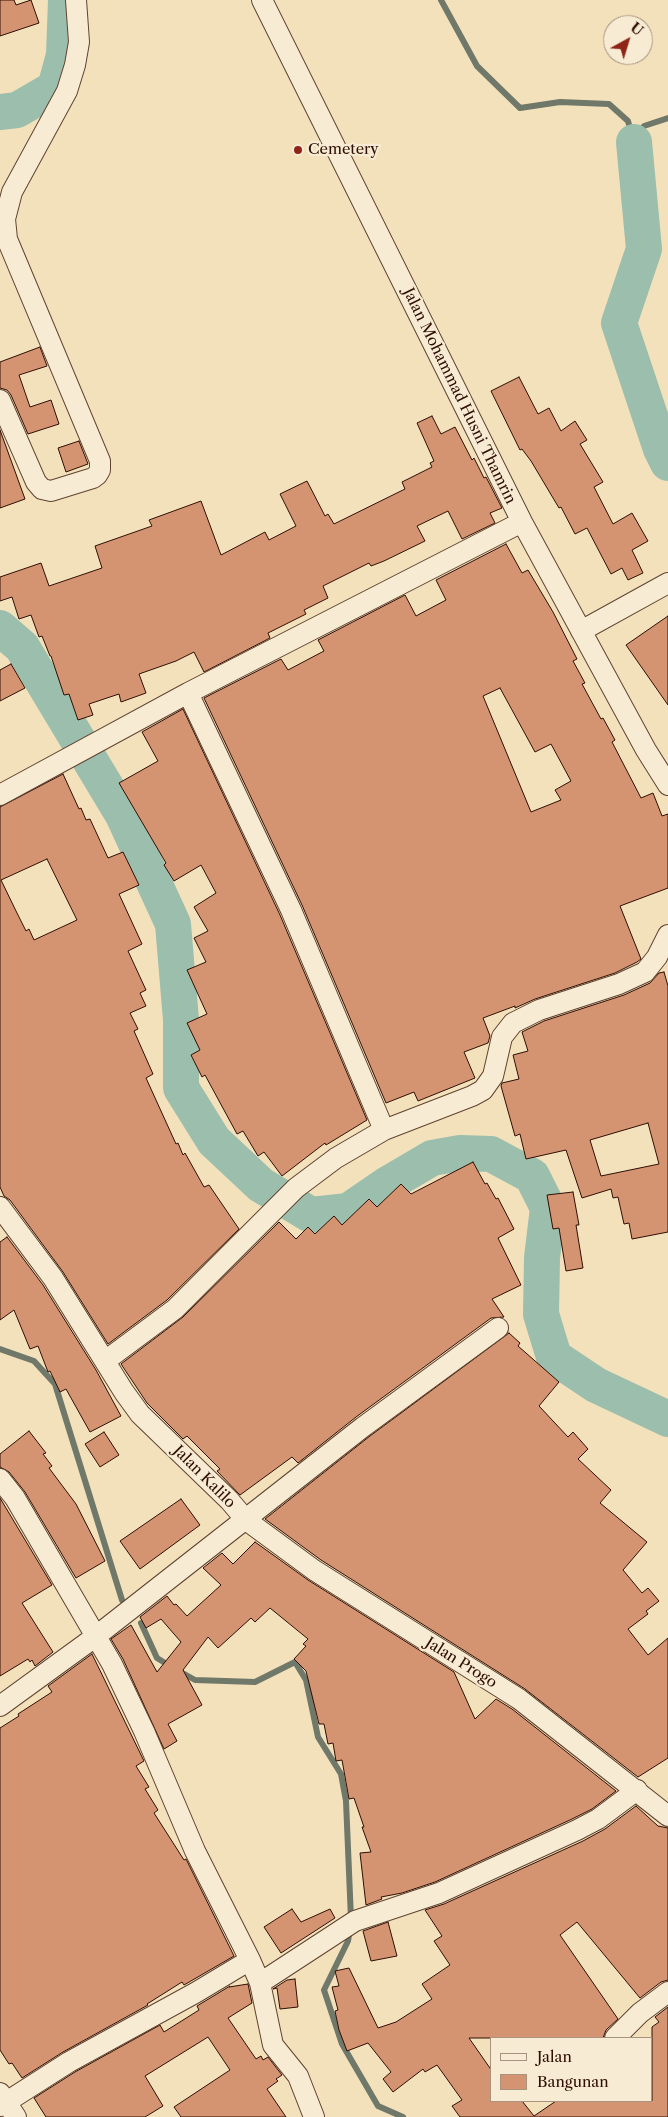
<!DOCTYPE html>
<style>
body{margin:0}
#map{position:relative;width:668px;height:2117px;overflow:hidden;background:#f3e1bc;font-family:"Libre Caslon Text",serif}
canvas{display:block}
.legend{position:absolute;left:490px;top:2037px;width:162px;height:65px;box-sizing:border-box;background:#f7ecd3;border:1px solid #a79380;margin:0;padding:6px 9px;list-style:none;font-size:15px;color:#2f0e03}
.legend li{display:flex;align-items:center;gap:10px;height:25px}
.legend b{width:25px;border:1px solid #a79380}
.north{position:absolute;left:603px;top:15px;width:50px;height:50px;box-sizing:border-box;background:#f7ecd3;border:1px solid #a79380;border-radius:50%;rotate:39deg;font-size:14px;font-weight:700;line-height:20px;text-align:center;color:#2f0e03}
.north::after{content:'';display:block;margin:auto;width:18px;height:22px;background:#8f2418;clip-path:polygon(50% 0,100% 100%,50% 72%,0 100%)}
</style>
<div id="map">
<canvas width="668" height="2117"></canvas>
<ul class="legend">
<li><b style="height:6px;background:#f7ecd3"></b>Jalan</li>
<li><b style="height:14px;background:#d49471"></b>Bangunan</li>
</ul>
<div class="north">U</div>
</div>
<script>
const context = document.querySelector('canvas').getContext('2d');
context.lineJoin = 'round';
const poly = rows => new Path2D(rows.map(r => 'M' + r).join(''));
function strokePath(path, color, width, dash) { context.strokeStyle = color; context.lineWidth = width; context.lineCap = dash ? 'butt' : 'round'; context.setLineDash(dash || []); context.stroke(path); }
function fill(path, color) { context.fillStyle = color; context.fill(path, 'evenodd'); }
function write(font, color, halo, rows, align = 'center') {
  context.font = font + ' "Libre Caslon Text",serif'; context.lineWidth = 4.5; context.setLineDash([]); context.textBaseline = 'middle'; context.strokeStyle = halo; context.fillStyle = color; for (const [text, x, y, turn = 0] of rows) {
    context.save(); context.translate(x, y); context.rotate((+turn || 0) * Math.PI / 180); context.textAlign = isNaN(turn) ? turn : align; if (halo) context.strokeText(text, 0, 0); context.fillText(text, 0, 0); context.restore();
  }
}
strokePath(poly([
 [441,0,477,66,520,108,560,102,609,104,628,121,634,142],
 [634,142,644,126,668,118],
 [0,1349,34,1361,55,1384,122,1600],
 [141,1623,157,1658,170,1666],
 [179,1671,195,1680,255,1682,295,1662,306,1680,318,1737,341,1774,346,1801,351,1919],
 [350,1929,348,1941,324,1990,342,2044,378,2106,403,2117]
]), '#707869', 6);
strokePath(poly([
 [0,112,17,110,55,88,64,55,66,0],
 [634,142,644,249,619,323,661,449,668,463],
 [0,628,22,647,123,815,173,924,181,1020,181,1088,214,1141,261,1185,311,1215,348,1211,386,1185,432,1158,460,1153,491,1154,532,1176,548,1208,542,1258,541,1314,554,1357,596,1385,668,1419]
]), '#9cbead', 36);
const building = poly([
 [0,0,14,0,16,5,31,0,39,23,0,36,0,0],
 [40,347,47,366,19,375,30,407,51,400,59,424,28,434,11,395,7,390,0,388,0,362,40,347],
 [519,377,538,414,549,408,561,431,575,421,587,440,580,444,603,482,594,487,613,524,632,513,648,541,632,550,643,573,628,580,622,568,611,574,587,528,575,534,561,507,559,508,531,461,522,449,520,450,491,391,519,377],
 [432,416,441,434,455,427,472,460,474,458,484,478,486,477,502,508,490,513,495,523,462,539,448,511,417,526,425,541,384,561,371,566,369,563,323,586,328,598,304,610,306,614,268,633,270,638,204,672,194,652,176,661,139,674,146,693,121,702,119,694,89,704,93,715,78,720,69,694,64,695,51,656,50,656,42,636,39,637,31,615,19,619,12,597,0,601,0,577,41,563,49,586,102,568,95,546,152,526,149,520,201,501,221,555,265,532,269,540,296,526,280,494,307,481,325,516,328,514,334,524,405,489,402,482,432,467,430,463,434,461,417,423,432,416],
 [0,430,25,499,0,508,0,430],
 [79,441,88,464,66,472,58,448,79,441],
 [506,544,522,573,528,570,553,612,577,659,573,661,585,683,582,684,601,719,603,718,615,740,612,742,641,798,653,793,662,816,668,814,668,888,620,906,641,959,637,962,615,973,535,999,515,1008,515,1006,483,1018,490,1036,488,1043,464,1052,475,1078,418,1101,414,1092,386,1103,302,905,204,698,281,659,288,670,324,651,318,640,405,595,416,616,446,600,436,580,506,544],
 [500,688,535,752,551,744,571,781,555,790,561,800,531,812,483,696,500,688],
 [668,616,668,705,626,645,668,616],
 [11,664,25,688,0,701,0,670,11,664],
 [183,709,280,915,367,1120,326,1145,325,1143,282,1176,264,1152,258,1156,243,1131,237,1134,205,1075,202,1077,191,1055,200,1050,187,1023,207,1014,187,970,206,962,194,938,208,931,194,907,216,893,201,865,174,881,164,865,166,863,119,783,158,761,142,732,183,709],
 [63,774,79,809,81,808,86,820,90,819,108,858,123,852,139,885,119,894,142,944,128,951,146,990,140,993,146,1006,130,1013,138,1029,134,1031,153,1074,146,1078,176,1144,178,1143,183,1155,185,1153,204,1187,209,1185,239,1229,167,1300,108,1344,63,1272,10,1200,4,1196,0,1187,0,807,63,774],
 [47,859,77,920,34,940,29,929,26,931,16,911,1,880,47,859],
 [664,972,668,986,668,1232,632,1239,629,1223,624,1224,618,1197,613,1198,611,1189,582,1198,566,1150,526,1159,520,1134,515,1136,501,1086,502,1083,519,1079,513,1055,528,1051,522,1032,544,1021,624,995,650,983,659,973,664,972],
 [648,1123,659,1164,601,1176,590,1140,648,1123],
 [473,1162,485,1184,487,1183,496,1199,498,1198,514,1229,498,1238,521,1285,492,1299,504,1317,491,1318,356,1417,298,1463,292,1457,240,1495,217,1471,220,1469,187,1436,183,1439,147,1403,121,1364,183,1317,279,1222,296,1239,308,1227,315,1234,334,1216,342,1225,369,1199,377,1207,401,1184,411,1194,473,1162],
 [573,1192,579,1225,576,1225,583,1268,566,1271,559,1228,553,1229,547,1195,573,1192],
 [7,1237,43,1285,96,1370,121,1416,90,1432,66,1389,60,1392,50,1371,48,1372,38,1346,30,1349,14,1310,0,1320,0,1242,7,1237],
 [509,1333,520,1343,518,1346,559,1382,539,1406,568,1437,573,1432,588,1449,578,1459,611,1490,600,1503,647,1542,623,1570,642,1593,648,1588,659,1601,646,1611,648,1614,628,1629,648,1655,668,1638,668,1758,638,1777,525,1689,321,1560,265,1519,370,1436,509,1333],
 [29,1431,46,1453,43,1454,52,1466,49,1468,76,1504,105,1561,76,1578,25,1492,9,1472,0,1467,0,1454,29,1431],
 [104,1432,119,1455,100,1467,85,1444,104,1432],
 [0,1498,52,1585,22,1603,53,1652,35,1666,32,1660,30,1662,28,1659,0,1676,0,1498],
 [181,1499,200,1525,140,1569,120,1541,181,1499],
 [255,1542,308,1580,454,1672,475,1719,496,1699,512,1709,616,1791,592,1809,572,1819,435,1882,402,1893,381,1897,382,1899,366,1905,360,1853,371,1852,362,1827,364,1827,354,1798,349,1799,342,1760,336,1761,333,1743,328,1744,324,1724,319,1724,306,1671,294,1659,306,1646,303,1644,308,1639,270,1608,255,1622,251,1618,218,1648,208,1637,183,1670,202,1705,168,1724,177,1741,164,1749,123,1659,111,1639,131,1625,157,1672,181,1642,161,1619,146,1628,140,1617,167,1596,174,1605,176,1604,187,1616,221,1585,203,1568,222,1553,233,1564,255,1542],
 [92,1654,144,1761,136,1766,149,1787,145,1789,158,1810,154,1813,184,1860,186,1859,188,1863,234,1956,184,1985,182,1982,147,2004,148,2005,63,2052,22,2078,12,2063,9,2064,0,2050,0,1728,19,1716,18,1714,52,1692,48,1686,92,1654],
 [636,1806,658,1826,668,1828,668,1980,661,1982,640,1998,577,1922,560,1935,618,2019,606,2030,603,2038,469,2038,492,2071,492,2101,522,2101,534,2116,556,2101,652,2101,652,2027,659,2022,655,2017,668,2007,668,2117,460,2117,452,2106,462,2100,437,2065,425,2072,423,2069,393,2092,383,2079,391,2072,368,2043,347,2051,339,2030,335,2011,338,2010,332,1987,339,1986,335,1971,349,1968,378,2028,396,2022,432,1999,422,1984,450,1965,434,1941,442,1936,425,1910,444,1904,583,1841,605,1829,636,1806],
 [292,1909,301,1922,330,1909,335,1918,281,1953,264,1927,292,1909],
 [388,1922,397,1956,371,1961,363,1931,388,1922],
 [295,1979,298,2007,280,2009,277,1988,273,1989,287,1980,295,1979],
 [248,1984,252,2003,228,2018,256,2059,261,2056,263,2060,268,2057,282,2075,276,2079,278,2081,267,2089,286,2117,181,2117,174,2107,230,2070,208,2037,145,2076,163,2106,145,2117,46,2117,34,2098,75,2072,160,2025,164,2032,199,2010,197,2006,230,1986,229,1987,248,1984]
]);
fill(building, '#d49471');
strokePath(building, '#2f0e03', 1);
const minor = poly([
 [262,0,522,522,646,750,668,785],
 [0,400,36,482,42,489,51,491,93,478,97,475,100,470,100,461,7,239,5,219,12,192,67,91,75,65,79,42,76,0],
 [581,631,668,583],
 [188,693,291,910,384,1130],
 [0,795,188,693,522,522],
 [0,1207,53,1278,124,1392,140,1414,229,1500,246,1520,314,1570,519,1699,668,1816],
 [105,1361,175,1309,296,1188,336,1158,384,1130,472,1096,483,1090,493,1076,502,1037,513,1023,539,1010,619,984,645,972,657,957,668,935],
 [0,1479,15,1498,112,1664,144,1731,195,1851,250,1960,260,1983,273,2045,298,2076,314,2117],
 [0,1706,95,1637,363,1427,498,1328],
 [260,1983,355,1921,439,1893,577,1830,598,1819,637,1790],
 [615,2038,640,2013,668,1992],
 [0,2093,16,2117],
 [0,2106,69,2062,195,1993,250,1960]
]);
strokePath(minor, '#604331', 22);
strokePath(minor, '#f7ecd3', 20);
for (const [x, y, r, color] of [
 [298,150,5,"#8f2418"]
]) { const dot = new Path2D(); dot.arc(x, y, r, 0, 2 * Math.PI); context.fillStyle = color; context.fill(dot); strokePath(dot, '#f7ecd3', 2); }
write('15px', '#2f0e03', '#f7ecd3', [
 ["Cemetery",308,150]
], 'left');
write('15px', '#2f0e03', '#f7ecd3', [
 ["Jalan Mohammad Husni Thamrin",459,396,64],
 ["Jalan Kalilo",204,1477,45],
 ["Jalan Progo",461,1663,32]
]);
</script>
